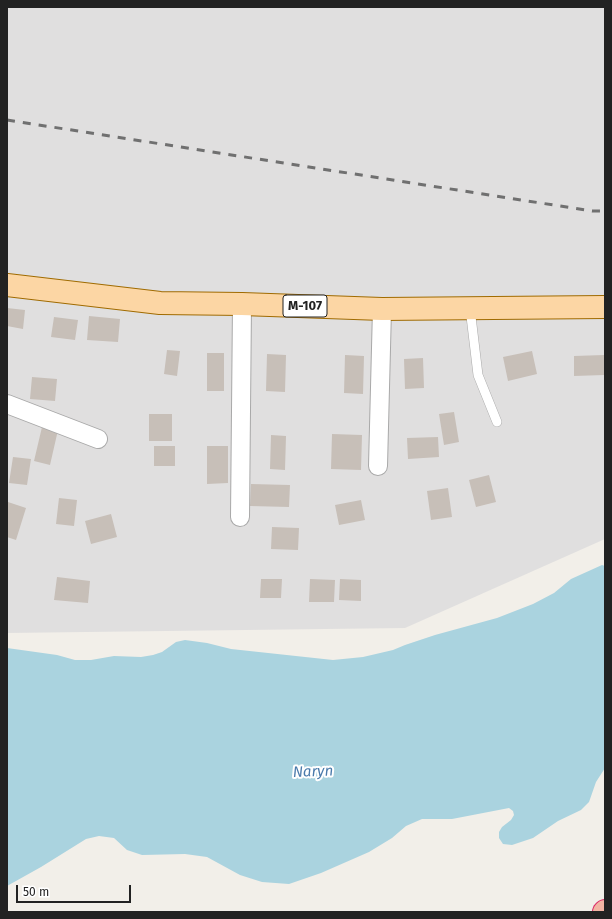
<!DOCTYPE html>
<meta charset="utf-8">
<style>
body{margin:0}
#map{position:relative;width:612px;height:919px;overflow:hidden;background:#f2efe9;font-family:"Fira Sans",sans-serif}
canvas{display:block}
.frame{position:absolute;inset:0;border:8px solid #222;pointer-events:none}
.scale{position:absolute;left:16px;top:885px;width:115px;height:18px;box-sizing:border-box;border:2px solid #222;border-top:0;padding-left:5px;font-size:12px;line-height:14px;white-space:nowrap;color:#222;-webkit-text-stroke:3px #fff;paint-order:stroke}
</style>
<div id="map">
<canvas width="612" height="919"></canvas>
<div class="frame"></div>
<div class="scale">50 m</div>
</div>
<script>
const context = document.querySelector('canvas').getContext('2d');
context.lineJoin = 'round';
function fill(path, color) { context.fillStyle = color; context.fill(path, 'evenodd'); }
const poly = rows => new Path2D(rows.map(r => 'M' + r).join(''));
function strokePath(path, color, width, dash) { context.strokeStyle = color; context.lineWidth = width; context.lineCap = dash ? 'butt' : 'round'; context.setLineDash(dash || []); context.stroke(path); }
function write(font, color, halo, rows, align = 'center') {
  context.font = font + ' "Fira Sans",sans-serif'; context.lineWidth = 4; context.setLineDash([]); context.textBaseline = 'middle'; context.strokeStyle = halo; context.fillStyle = color; for (const [text, x, y, turn = 0] of rows) {
    context.save(); context.translate(x, y); context.rotate((+turn || 0) * Math.PI / 180); context.textAlign = isNaN(turn) ? turn : align; if (halo) context.strokeText(text, 0, 0); context.fillText(text, 0, 0); context.restore();
  }
}
fill(poly([
 [7,7,605,7,605,539,405,628,7,633]
]), '#e0dfdf');
fill(poly([
 [602,565,605,566,605,768,596,782,589,802,581,810,558,821,533,838,512,845,503,844,499,838,499,832,502,827,511,820,514,815,513,811,509,808,452,819,422,819,406,826,392,838,369,852,321,873,289,884,262,882,240,875,207,857,185,854,142,855,127,850,114,838,99,836,86,839,41,867,7,886,7,648,57,655,75,660,91,660,114,656,141,657,153,655,162,652,176,642,185,640,207,643,231,649,333,660,363,657,393,650,405,645,435,635,497,618,533,604,554,593,571,579]
]), '#aad3df');
fill(poly([
 [7,308,25,310,23,329,7,326],
 [89,316,120,319,118,342,87,340],
 [54,317,78,320,75,340,51,337],
 [167,350,180,351,177,376,164,374],
 [532,351,537,374,508,381,503,357],
 [207,353,224,353,224,391,207,391],
 [267,354,286,355,285,392,266,391],
 [345,355,364,356,363,394,344,393],
 [604,355,604,375,574,376,574,356],
 [423,358,424,388,405,389,404,359],
 [32,377,57,379,55,401,30,399],
 [454,412,459,442,444,445,439,414],
 [149,414,172,414,172,441,149,441],
 [42,427,58,430,50,465,34,461],
 [332,434,362,435,361,470,331,469],
 [271,435,286,436,285,470,270,469],
 [438,437,439,457,408,459,407,438],
 [154,446,175,446,175,466,154,466],
 [207,446,228,446,228,483,207,484],
 [13,457,31,459,27,485,9,483],
 [489,475,496,502,476,507,469,480],
 [251,484,290,485,289,507,250,506],
 [448,488,452,517,431,520,427,491],
 [59,498,77,500,74,526,56,524],
 [361,500,365,520,339,525,335,505],
 [8,502,26,508,16,540,7,537,7,506],
 [111,514,117,537,91,544,85,521],
 [272,527,299,528,298,550,271,549],
 [57,577,90,581,88,603,54,600],
 [261,579,282,579,281,598,260,598],
 [310,579,335,580,334,602,309,602],
 [340,579,361,580,361,601,339,600]
]), '#c7bfb8');
const service = poly([
 [470,308,478,375,497,422]
]);
const minor = poly([
 [7,404,98,439],
 [378,466,382,309],
 [240,517,242,304]
]);
const primary = poly([
 [7,285,160,303,242,304,382,309,605,307]
]);
const trunk = poly([
 [604,912,605,911]
]);
strokePath(service, '#a9a9a9', 10);
strokePath(minor, '#a9a9a9', 20);
strokePath(primary, '#a06b00', 24);
strokePath(trunk, '#dc2a67', 24);
strokePath(service, '#fff', 9);
strokePath(minor, '#fff', 18);
strokePath(primary, '#fcd6a4', 22);
strokePath(trunk, '#f2b4a3', 22);
strokePath(poly([
 [7,120,592,211,605,211]
]), '#707070', 3, [8, 8]);
for (const [x, y, w] of [
 [305,306,44]
]) { const box = new Path2D(); box.roundRect(x - w / 2, y - 11, w, 22, 3); context.fillStyle = '#fff'; context.fill(box); strokePath(box, '#222', 1); }
write('bold 13px', '#222', null, [
 ["М-107",305,306]
]);
write('italic 15px', '#4a7aab', '#fff', [
 ["Naryn",313,772,-2]
]);
</script>
